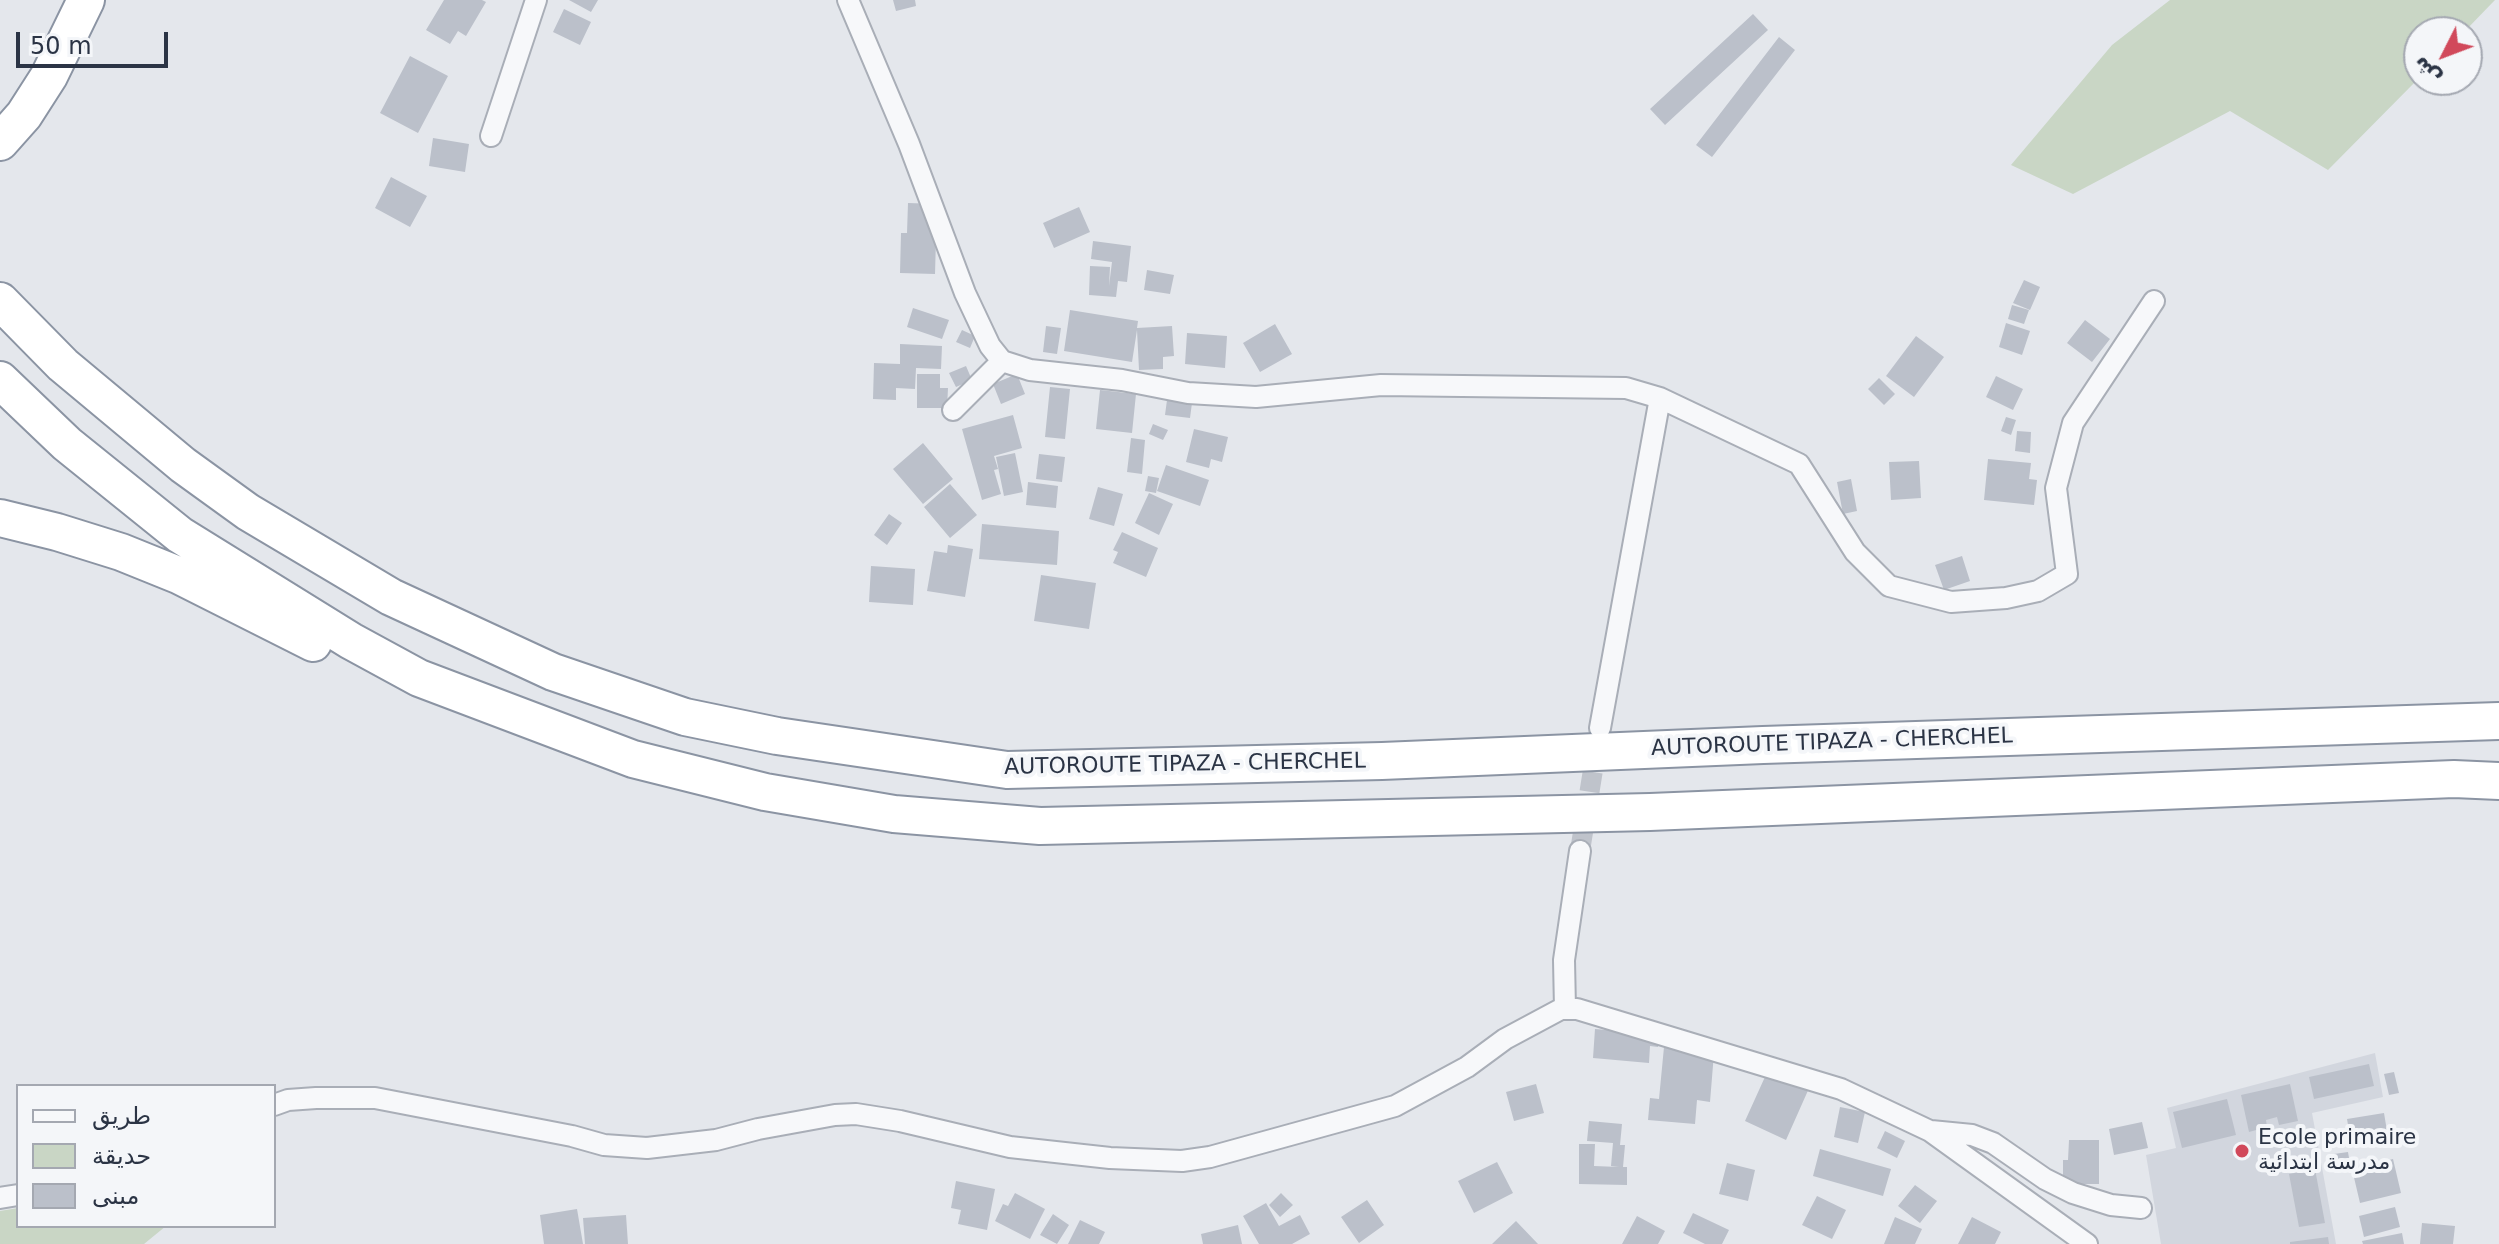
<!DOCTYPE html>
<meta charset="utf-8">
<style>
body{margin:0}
#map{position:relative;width:2499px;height:1244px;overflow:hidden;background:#e4e7ec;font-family:"DejaVu Sans","Noto Sans Arabic",sans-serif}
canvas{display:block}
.legend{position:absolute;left:16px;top:1084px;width:260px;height:144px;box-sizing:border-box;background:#f4f6f9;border:2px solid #a4a8b1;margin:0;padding:10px 14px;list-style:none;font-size:24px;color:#2b3445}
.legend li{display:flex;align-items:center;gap:16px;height:40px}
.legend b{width:40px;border:2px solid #a4a8b1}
.north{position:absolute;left:2403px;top:16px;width:80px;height:80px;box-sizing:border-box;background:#f4f6f9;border:2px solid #a4a8b1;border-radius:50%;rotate:228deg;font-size:22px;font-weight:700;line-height:32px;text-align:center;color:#2b3445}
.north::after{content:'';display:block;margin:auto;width:28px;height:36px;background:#d1495b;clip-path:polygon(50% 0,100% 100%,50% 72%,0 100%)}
.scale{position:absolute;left:16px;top:32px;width:152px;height:36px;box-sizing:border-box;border:4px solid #2b3445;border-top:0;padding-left:10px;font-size:24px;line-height:28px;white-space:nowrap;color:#2b3445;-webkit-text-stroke:6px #f4f6f9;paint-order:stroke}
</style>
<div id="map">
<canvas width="2499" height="1244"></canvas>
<ul class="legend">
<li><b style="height:10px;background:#f7f8fa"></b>طريق</li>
<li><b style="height:22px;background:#c9d6c5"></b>حديقة</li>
<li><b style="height:22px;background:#bbc0ca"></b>مبنى</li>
</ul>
<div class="north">ش</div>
<div class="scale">50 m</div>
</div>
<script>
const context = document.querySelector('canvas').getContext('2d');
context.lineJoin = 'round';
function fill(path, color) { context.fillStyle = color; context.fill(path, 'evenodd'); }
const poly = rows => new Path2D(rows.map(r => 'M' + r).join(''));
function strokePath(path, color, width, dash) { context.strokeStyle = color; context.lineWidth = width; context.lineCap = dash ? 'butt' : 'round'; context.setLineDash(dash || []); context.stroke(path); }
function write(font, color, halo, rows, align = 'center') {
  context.font = font + ' "DejaVu Sans","Noto Sans Arabic",sans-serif'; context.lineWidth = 8; context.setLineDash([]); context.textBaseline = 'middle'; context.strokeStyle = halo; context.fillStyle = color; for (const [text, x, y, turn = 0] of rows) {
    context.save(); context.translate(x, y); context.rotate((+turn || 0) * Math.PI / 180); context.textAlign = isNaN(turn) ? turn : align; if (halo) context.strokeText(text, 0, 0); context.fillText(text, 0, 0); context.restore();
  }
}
fill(poly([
 [2375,1053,2383,1097,2312,1113,2336,1244,2161,1244,2146,1155,2176,1148,2167,1108]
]), '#d2d6de');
fill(poly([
 [2170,0,2495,0,2464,32,2419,32,2419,78,2328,170,2230,111,2073,194,2011,165,2112,45],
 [18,1208,18,1226,166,1226,144,1244,0,1244,0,1211]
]), '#c9d6c5');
fill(poly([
 [444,0,482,0,486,2,466,36,458,31,450,44,426,30],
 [569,0,598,0,591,12],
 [893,0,915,0,916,6,896,11],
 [564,9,591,22,580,45,553,32],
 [1753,14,1768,30,1665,125,1650,109],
 [1779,37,1795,50,1712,157,1696,145],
 [410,56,448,76,418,133,380,113],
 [433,138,469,144,465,172,429,166],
 [391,177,427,196,410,227,375,208],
 [908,203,937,204,935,274,900,273,901,233,907,233],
 [1079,207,1090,232,1054,248,1043,223],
 [1093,241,1131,246,1127,282,1118,281,1116,297,1089,295,1090,266,1110,267,1109,286,1112,262,1091,259],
 [1147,270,1174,275,1170,294,1144,290],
 [2024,280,2040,287,2030,310,2013,303],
 [2012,305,2029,310,2024,324,2008,319],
 [913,308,949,320,942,339,907,327],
 [1070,310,1138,321,1137,328,1172,326,1174,356,1163,357,1163,369,1139,370,1137,330,1132,362,1064,351],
 [2085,320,2110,339,2092,362,2067,343],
 [2006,323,2030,331,2022,355,1999,347],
 [1275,324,1292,354,1260,372,1243,343],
 [1046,326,1061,328,1057,354,1043,352],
 [962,330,975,336,970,348,956,342],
 [1187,333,1227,336,1225,368,1185,364],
 [1916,336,1944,357,1914,397,1886,376],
 [900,344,942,346,941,369,916,368,915,389,896,388,896,400,873,399,874,363,900,364],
 [966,366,972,380,956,387,949,373],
 [917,374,940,374,940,388,948,388,947,408,917,408],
 [1017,374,1025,394,1001,404,993,384],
 [1996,376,2023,389,2013,410,1986,397],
 [1879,378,1895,394,1884,405,1868,389],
 [1050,387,1070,389,1065,439,1045,437],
 [1100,390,1136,394,1132,433,1096,429],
 [1167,400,1192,403,1190,418,1165,415],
 [1013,415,1022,448,994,456,998,469,994,470,1001,494,982,500,962,429],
 [2006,417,2016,420,2011,435,2001,431],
 [1153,424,1168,430,1163,440,1149,434],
 [1194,429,1228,437,1222,462,1211,459,1209,468,1186,462],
 [2017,431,2031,432,2030,453,2015,451],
 [1131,438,1145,440,1142,474,1127,472],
 [923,443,953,479,923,504,893,469],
 [1015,453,1023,492,1004,496,996,457],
 [1039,454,1065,457,1062,482,1036,479],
 [1988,459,2031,463,2029,479,2037,480,2034,505,1984,500],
 [1919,461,1921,498,1891,500,1889,462],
 [1166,465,1209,480,1200,506,1157,491],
 [1148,476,1159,478,1156,493,1145,491],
 [1851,479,1857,511,1843,514,1837,482],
 [1028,482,1058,486,1056,508,1026,505],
 [950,484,977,515,950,538,924,507],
 [1098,487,1123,494,1114,526,1089,519],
 [1149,493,1173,504,1159,535,1135,523],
 [889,514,902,523,887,545,874,535],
 [982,524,1059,531,1057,565,979,559],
 [1122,532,1158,548,1146,577,1113,563,1118,552,1113,550],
 [948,545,973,549,965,597,927,591,934,551,947,553],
 [1962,556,1970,581,1944,590,1935,565],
 [871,566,915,569,913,605,869,602],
 [1041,575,1096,583,1089,629,1034,621],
 [1595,1029,1659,1034,1658,1047,1650,1046,1649,1063,1593,1058],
 [1664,1047,1714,1053,1710,1102,1697,1100,1695,1124,1648,1120,1650,1098,1659,1099],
 [2369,1064,2374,1086,2314,1099,2309,1077],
 [1769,1068,1810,1086,1786,1140,1745,1121],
 [2394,1072,2399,1093,2389,1095,2384,1074],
 [1536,1084,1544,1113,1514,1121,1506,1092],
 [2290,1084,2298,1121,2279,1125,2277,1117,2266,1120,2267,1127,2249,1132,2241,1095],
 [2227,1099,2236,1135,2182,1148,2173,1112],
 [1840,1107,1865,1112,1858,1143,1834,1137],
 [2384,1113,2389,1143,2352,1148,2347,1119],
 [1589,1121,1622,1124,1620,1145,1625,1145,1623,1167,1627,1167,1627,1185,1579,1184,1579,1144,1595,1144,1594,1166,1619,1167,1611,1166,1613,1143,1587,1141],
 [2142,1122,2148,1148,2114,1155,2109,1129],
 [1885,1131,1905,1141,1897,1158,1877,1148],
 [2069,1140,2099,1140,2099,1184,2063,1184,2063,1160,2068,1160],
 [1820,1149,1891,1169,1883,1196,1813,1176],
 [2348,1152,2351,1170,2337,1173,2334,1154],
 [2393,1159,2401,1193,2360,1203,2352,1169],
 [1497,1162,1513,1193,1474,1213,1458,1181],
 [1727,1163,1755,1170,1748,1201,1719,1194],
 [2315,1169,2325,1223,2299,1227,2289,1174],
 [956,1181,995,1189,987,1230,958,1224,961,1210,951,1208],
 [1915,1185,1937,1201,1920,1223,1898,1206],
 [1015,1193,1045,1209,1030,1239,995,1221,1003,1204,1008,1206],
 [1281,1193,1293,1205,1280,1217,1269,1205],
 [1817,1196,1846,1210,1832,1239,1802,1225],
 [1367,1200,1384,1225,1359,1243,1341,1217],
 [1266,1203,1279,1226,1300,1215,1310,1234,1292,1244,1259,1244,1243,1216],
 [2395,1207,2400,1227,2364,1237,2359,1216],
 [577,1209,583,1244,544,1244,540,1215],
 [1693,1213,1729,1230,1722,1244,1705,1244,1683,1233],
 [1053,1214,1069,1225,1057,1244,1040,1235],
 [626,1215,628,1244,585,1244,583,1218],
 [1637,1216,1665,1231,1658,1244,1622,1244],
 [1895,1217,1922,1229,1915,1244,1884,1244],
 [1972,1217,2001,1232,1995,1244,1958,1244],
 [1080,1220,1105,1232,1099,1244,1068,1244],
 [1516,1221,1538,1244,1492,1244],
 [2422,1223,2455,1226,2453,1244,2420,1244],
 [1238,1225,1242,1244,1203,1244,1201,1234],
 [2402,1233,2404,1244,2363,1244,2362,1241],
 [2328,1237,2329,1244,2290,1244,2290,1242]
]), '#bbc0ca');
strokePath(poly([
 [1580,851,1597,745]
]), '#bfc3cb', 20, [20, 10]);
const minor = poly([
 [848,0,909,144,965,293,990,346,1002,361,1030,370,1122,380,1188,393,1256,397,1381,385,1626,388,1660,398,1799,464,1855,552,1889,586,1951,602,2006,598,2038,591,2067,574,2056,488,2073,423,2154,301],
 [491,136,536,0],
 [953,410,1002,361],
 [1600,728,1660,398],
 [1565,1009,1564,960,1580,851],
 [274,1105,288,1100,316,1098,375,1098,572,1136,604,1145,647,1148,716,1140,758,1129,835,1115,856,1114,900,1121,1010,1147,1110,1158,1182,1161,1210,1157,1395,1106,1467,1067,1505,1039,1561,1009,1577,1009,1841,1089,1930,1131,2087,1244],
 [1931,1131,1972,1135,1993,1143,2045,1179,2073,1193,2111,1205,2141,1208],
 [0,1198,18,1195]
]);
const motorway = poly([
 [0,142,24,115,49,76,86,0],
 [0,301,63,365,183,465,248,512,391,597,553,672,685,717,777,736,1007,770,1382,761,1763,745,2499,721],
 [0,380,67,444,180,535,351,641,419,678,633,759,765,792,894,814,1040,826,1650,812,2454,779,2499,781],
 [0,518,57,532,121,552,178,575,313,643]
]);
strokePath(minor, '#a9aeb7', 24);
strokePath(motorway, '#8b94a3', 40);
strokePath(minor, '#f7f8fa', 20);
strokePath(motorway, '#fff', 36);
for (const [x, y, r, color] of [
 [2242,1151,8,"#d1495b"]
]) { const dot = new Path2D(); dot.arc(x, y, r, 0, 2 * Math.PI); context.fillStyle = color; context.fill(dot); strokePath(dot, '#f4f6f9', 3); }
write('22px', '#2b3445', '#f4f6f9', [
 ["AUTOROUTE TIPAZA - CHERCHEL",1832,743,-2],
 ["AUTOROUTE TIPAZA - CHERCHEL",1185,765,-1]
]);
write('22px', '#2b3445', '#f4f6f9', [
 ["Ecole primaire",2258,1138],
 ["مدرسة ابتدائية",2258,1163]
], 'left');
</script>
